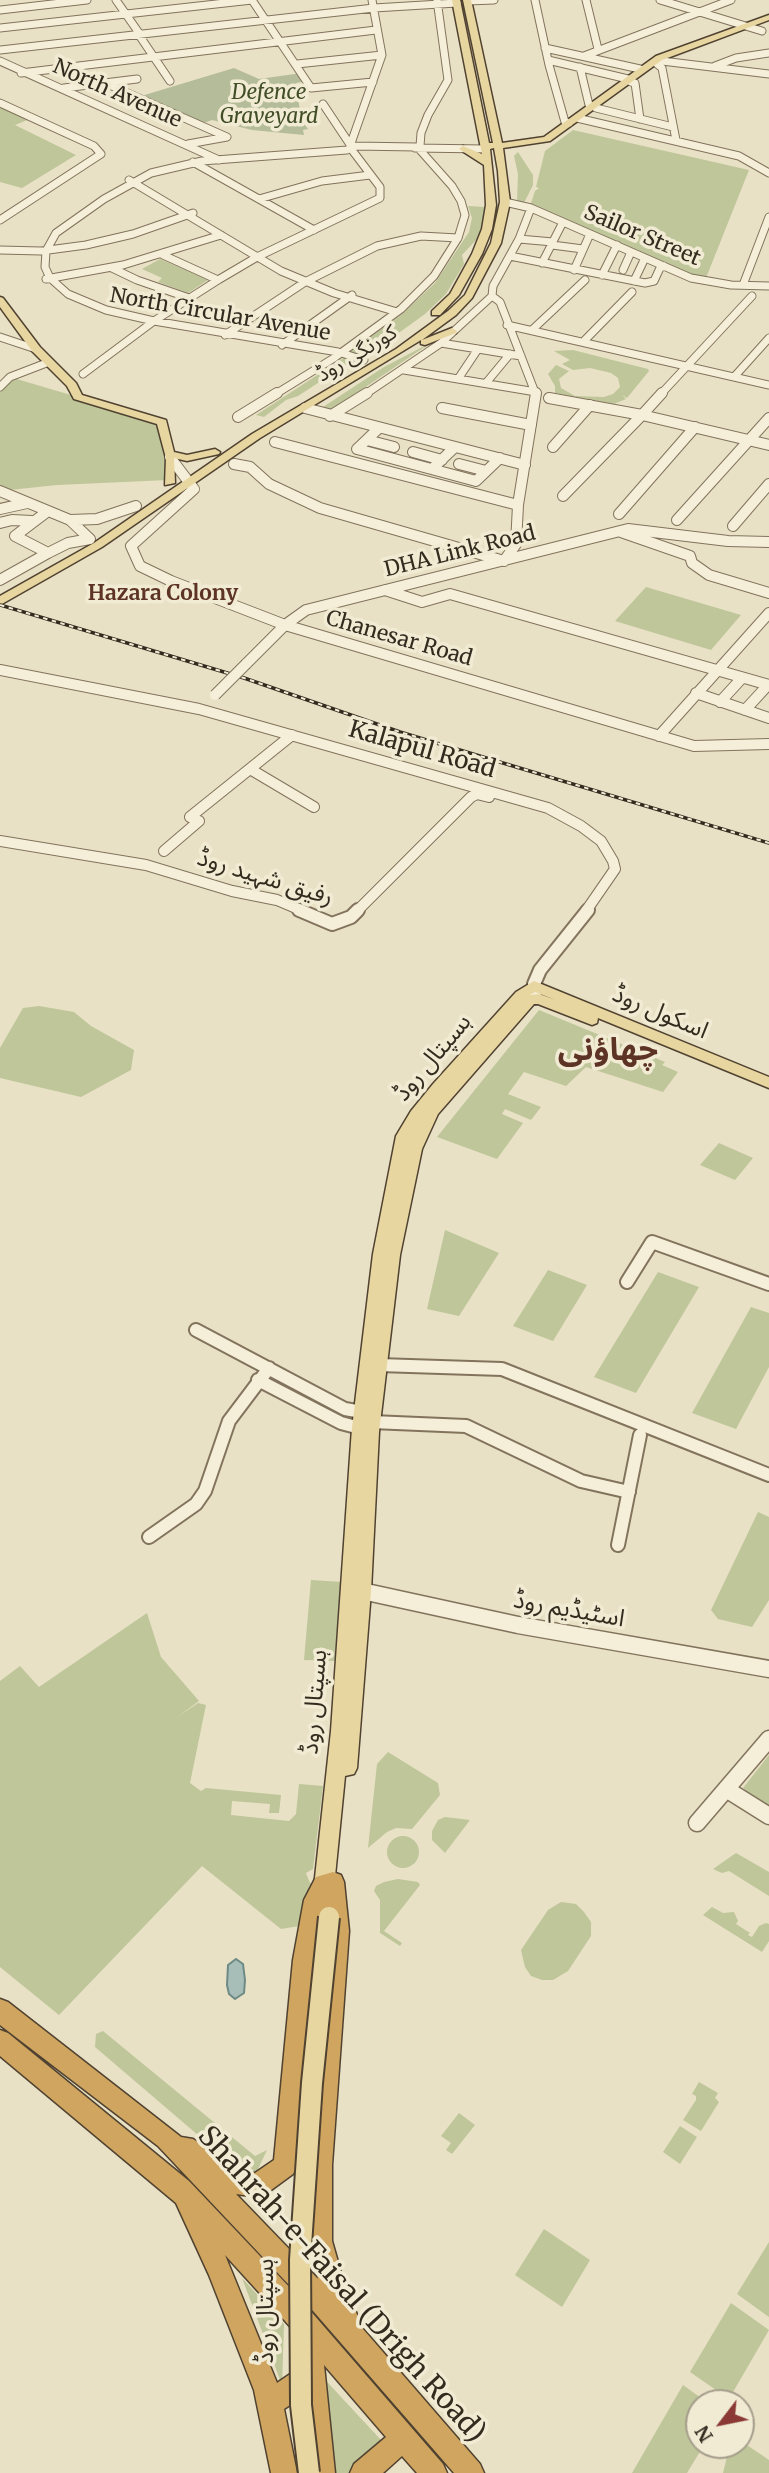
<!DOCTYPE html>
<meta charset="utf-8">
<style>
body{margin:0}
#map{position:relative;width:769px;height:2473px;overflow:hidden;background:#e9e1c5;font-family:Merriweather,serif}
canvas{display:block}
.north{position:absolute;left:685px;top:2389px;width:70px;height:70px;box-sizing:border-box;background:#f1ebd4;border:2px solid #a59e8c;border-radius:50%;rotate:238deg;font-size:19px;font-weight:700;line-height:28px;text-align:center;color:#342b1f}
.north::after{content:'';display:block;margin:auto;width:24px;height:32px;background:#8b3934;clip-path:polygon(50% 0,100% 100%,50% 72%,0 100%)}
</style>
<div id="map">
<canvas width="769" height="2473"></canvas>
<div class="north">N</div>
</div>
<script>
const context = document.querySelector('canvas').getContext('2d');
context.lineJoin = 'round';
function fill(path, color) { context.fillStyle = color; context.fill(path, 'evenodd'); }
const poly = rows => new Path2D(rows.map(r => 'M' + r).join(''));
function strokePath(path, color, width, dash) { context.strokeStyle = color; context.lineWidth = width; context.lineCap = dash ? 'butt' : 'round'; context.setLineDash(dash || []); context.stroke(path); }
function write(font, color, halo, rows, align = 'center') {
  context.font = font + ' Merriweather,"Noto Sans Arabic",serif'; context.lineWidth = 7; context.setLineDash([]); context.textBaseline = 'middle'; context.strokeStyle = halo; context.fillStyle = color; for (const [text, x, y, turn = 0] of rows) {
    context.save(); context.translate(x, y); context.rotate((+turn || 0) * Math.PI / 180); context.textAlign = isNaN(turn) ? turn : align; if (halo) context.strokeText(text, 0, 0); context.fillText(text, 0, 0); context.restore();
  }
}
fill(poly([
 [0,105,30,119,15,125,76,155,22,188,0,182],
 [573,130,749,170,706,278,678,271,530,206,535,191,539,188,536,187,545,151],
 [518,152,533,175,533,185,524,203,517,202,518,174,514,156],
 [468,206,485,207,483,225,478,238,462,255,464,264,446,294,425,314,400,332,362,355,349,352,401,315,435,283,469,232,472,218],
 [160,259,208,280,188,293,158,282,162,278,142,269],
 [432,342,333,409,320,409,384,367],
 [573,350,648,369,649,371,627,398,622,395,626,399,614,404,555,393,555,386,548,374,556,365,569,371,559,379,561,388,575,396,604,397,613,394,620,387,618,378,611,373,590,368,573,370,562,364,570,360,554,351],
 [345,357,353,360,298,396,286,400,264,417,256,415],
 [10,377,162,422,168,480,57,485,0,491,0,387],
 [646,587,741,615,711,650,615,621],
 [39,1006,74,1012,91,1026,134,1050,131,1070,81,1097,0,1078,0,1048,23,1008],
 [539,1010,665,1062,662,1065,678,1072,663,1092,586,1067,566,1086,524,1072,508,1094,541,1107,531,1120,505,1109,502,1114,523,1123,497,1159,437,1137],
 [719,1143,753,1158,735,1180,700,1165],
 [445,1230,499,1253,459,1316,427,1309],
 [548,1270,587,1285,553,1341,513,1326],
 [658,1272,699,1287,636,1393,594,1377],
 [751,1307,769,1313,769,1367,736,1429,692,1413],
 [758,1512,769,1517,769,1600,752,1627,718,1619,711,1610],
 [311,1580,342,1582,336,1661,304,1660],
 [147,1613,161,1657,199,1701,176,1718,198,1703,206,1705,190,1783,201,1791,206,1788,281,1795,279,1813,269,1813,270,1804,232,1801,231,1815,289,1821,296,1814,299,1784,323,1786,313,1869,306,1873,310,1883,313,1883,311,1924,281,1929,202,1866,59,2015,0,1967,0,1681,20,1666,39,1687],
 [388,1752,438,1783,440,1795,412,1829,396,1828,387,1832,368,1848,377,1764],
 [769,1755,769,1810,743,1788],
 [445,1817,470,1820,445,1853,432,1840,432,1831,438,1820],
 '387 1852a16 16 0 1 1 32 0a16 16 0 1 1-32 0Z',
 [736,1853,769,1872,769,1896,729,1871,722,1873,713,1869],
 [398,1879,418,1882,420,1885,384,1931,402,1943,400,1946,380,1933,380,1900,374,1891,376,1886,384,1882],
 [561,1902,576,1904,584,1912,591,1922,591,1936,568,1971,553,1980,542,1980,531,1976,525,1967,521,1950,548,1910],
 [712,1907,723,1913,734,1912,738,1921,736,1924,750,1933,748,1935,752,1937,759,1926,766,1923,769,1924,769,1941,762,1952,703,1915],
 [103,2031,255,2156,267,2150,257,2171,251,2175,240,2171,95,2047,96,2034],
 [699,2082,718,2093,715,2098,719,2102,701,2131,683,2120,696,2100,696,2096,692,2094],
 [459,2113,475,2125,452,2154,446,2150,451,2143,441,2136],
 [680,2126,697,2137,680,2164,663,2152],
 [544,2229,590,2260,562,2307,515,2275],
 [769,2242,769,2317,737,2294],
 [242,2278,284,2324,282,2385],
 [731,2303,769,2330,729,2399,690,2372],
 [316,2370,381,2440,350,2473,332,2473],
 [683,2385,708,2403,699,2403,699,2445,704,2445,687,2473,632,2473],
 [741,2441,769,2460,769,2473,723,2473,730,2445,741,2445]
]), '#bec69a');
fill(poly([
 [234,68,259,79,302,73,306,81,296,83,301,120,308,129,303,130,304,135,252,130,212,120,201,124,138,97]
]), '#b5bc99');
const water = poly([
 [236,1959,243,1964,245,1980,244,1993,235,1999,229,1994,227,1985,228,1965,236,1959]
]);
fill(water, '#a6bdb8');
strokePath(water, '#6e8a85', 2);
const minorFar3 = poly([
 [116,0,139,33],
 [252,0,311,88,373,82],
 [535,0,549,65,565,122,569,123],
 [586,0,598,49],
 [660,0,762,31],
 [468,1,494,0],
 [0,10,87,0],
 [0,28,252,0],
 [139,35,170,81],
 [545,48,640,69],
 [0,50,374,8,457,3],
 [584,56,731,0],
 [548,60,628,79],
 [0,61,219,160],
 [662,61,769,74],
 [297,64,382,55],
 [657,64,662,68,676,140],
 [715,66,736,58,769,53],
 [580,67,589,105,593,106],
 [21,73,376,30],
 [631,82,635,83,640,119],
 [105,83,227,137,188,144],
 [64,88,137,79],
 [0,103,94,146,101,154,0,220],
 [323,104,349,143],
 [596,108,673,127],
 [577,118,739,156,769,173],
 [350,146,382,55,372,0],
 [354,146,417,147],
 [420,146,421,133,428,115,448,80,437,0],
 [415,148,485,149],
 [347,150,202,161,151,173,104,199,56,233,46,251,45,267,50,278,68,294,106,310,154,321,338,352,364,360],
 [193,162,314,230],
 [129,180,281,271,334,293,397,312],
 [259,199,322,181,370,175],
 [505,202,531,208,691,278,731,285,769,286],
 [519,239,553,242],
 [552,245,583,249],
 [0,250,41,251,86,245,133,234,193,213],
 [163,255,218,280],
 [510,256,645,283,654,281,660,268,664,266],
 [542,263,563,222],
 [112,268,137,280,189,298],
 [574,270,590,234],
 [623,270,631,252],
 [602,275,617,245],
 [46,279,123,265,221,235],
 [634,281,645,258],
 [743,285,769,217],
 [492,296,500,302,536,395],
 [507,325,769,385],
 [532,330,585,280],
 [225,335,305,282,377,246,421,236,458,238],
 [0,337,36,349],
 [583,342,632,292],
 [441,343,521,356],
 [282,345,352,295],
 [404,370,536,392],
 [83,374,154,321,218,280,257,257,380,198,380,187,352,150],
 [734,377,769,338],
 [458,379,478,349],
 [486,383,510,354],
 [0,387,10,377,49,362],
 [274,395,334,358,401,309,434,276,458,238,465,215,461,201,452,186,420,150],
 [364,395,441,343,492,296,493,286,519,239,531,208],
 [660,395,752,296]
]);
const minorFar2 = poly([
 [662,393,642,415,769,445],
 [549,398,642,415,563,496],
 [305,408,525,465],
 [442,408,531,425],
 [330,416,367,393],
 [238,417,277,393],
 [379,428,357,449,476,481,500,458],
 [367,440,394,447],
 [275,442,518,505],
 [553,447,590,405],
 [413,452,442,460],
 [170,457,194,489,131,546,140,566,171,581,285,625,694,746,769,744],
 [234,464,250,467,269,484,320,508,504,561,516,544,518,505,536,393],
 [459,464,486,471],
 [432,469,455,447],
 [0,491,70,520,90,539],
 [0,509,27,503],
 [619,514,695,427],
 [70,520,97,519,136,506],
 [677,520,769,418],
 [0,523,12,520,32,521],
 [733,526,769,484],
 [621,532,690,556,692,563,709,575,769,593],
 [48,553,68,543,90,539],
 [0,580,48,553,15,536,48,511],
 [385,590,422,602,450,594,769,685],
 [246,664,285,625,306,610,628,529,728,541,769,542],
 [0,670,199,709,548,808,581,826,601,841,613,861,615,869,586,911],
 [696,693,769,718],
 [720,702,742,678],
 [745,710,768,685],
 [659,736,769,613],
 [250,769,314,807],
 [0,841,146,865,232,891,277,900,303,911],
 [164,851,199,821,190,817,292,735],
 [357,911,471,797,477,794,489,797]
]);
const minorFar1 = poly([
 [299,910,332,924,351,917,358,910],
 [535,998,534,984,540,970,588,910],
 [627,1282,652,1242,769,1284],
 [196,1330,345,1409,362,1412],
 [379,1365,502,1369,769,1475],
 [258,1380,341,1423,360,1428],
 [372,1422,466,1426,581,1481,629,1492],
 [149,1537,196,1504,205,1491,229,1421,269,1368],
 [618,1545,640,1435]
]);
const minor = poly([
 [362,1591,518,1625,769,1669],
 [726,1789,769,1816],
 [697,1823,769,1739]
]);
const major = poly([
 [452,0,460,0,489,143,493,143,463,0,471,0,502,143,544,137,656,56,769,15,769,20,662,60,550,141,503,148,510,202,501,243,472,298,456,315,422,340,452,328,457,331,456,333,425,345,421,344,421,340,260,438,102,547,0,605,0,596,94,543,252,434,396,349,448,311,465,295,491,243,500,202,498,171,494,148,490,149,496,205,492,229,482,254,459,295,440,315,432,315,432,311,450,294,472,254,482,229,486,205,484,165,459,149,463,146,482,154,452,0],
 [0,297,3,298,40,347,76,383,82,395,166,420,174,452,187,455,215,449,220,452,219,454,187,461,174,458,175,483,165,485,166,458,157,424,74,399,67,386,32,351,0,307,0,297],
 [534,981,769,1077,769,1088,598,1018,597,1023,592,1025,538,1004,534,1004,438,1114,422,1149,400,1255,379,1432,371,1591,357,1768,354,1774,345,1776,333,1896,330,1902,323,1905,316,1902,313,1896,331,1731,352,1428,373,1254,396,1136,411,1111,433,1084,516,992,534,981],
 [535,992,556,1000,539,994,530,995,535,992]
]);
const highway = poly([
 [333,1872,341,1875,344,1882,349,1931,332,2165,332,2241,344,2283,363,2329,480,2464,484,2473,454,2473,307,2304,158,2146,0,2025,0,1999,8,2002,181,2137,193,2139,245,2172,255,2173,274,2160,293,1960,304,1900,316,1877,333,1872],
 [325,1908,327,1931,308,2165,308,2241,318,2279,236,2194,258,2197,267,2193,293,2174,297,2166,315,1960,325,1908],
 [0,2030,8,2033,189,2181,295,2293,443,2464,447,2473,417,2473,402,2456,383,2473,350,2473,354,2464,386,2437,324,2365,335,2473,309,2473,302,2397,284,2409,297,2473,271,2473,254,2390,209,2275,176,2203,0,2056,0,2030],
 [225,2255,305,2343,301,2345,297,2354,299,2368,277,2383,225,2255]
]);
strokePath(minorFar3, '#82735d', 9);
strokePath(minorFar2, '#82735d', 12);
strokePath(minorFar1, '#82735d', 16);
strokePath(minor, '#82735d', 19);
strokePath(major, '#504231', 3);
strokePath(highway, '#504231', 3);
strokePath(minorFar3, '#f5eed8', 7);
strokePath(minorFar2, '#f5eed8', 10);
strokePath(minorFar1, '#f5eed8', 12);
strokePath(minor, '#f5eed8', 16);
fill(major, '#e8d6a1');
fill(highway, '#cfa55f');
const rail = poly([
 [0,605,244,678,400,732,769,843]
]);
strokePath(rail, '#342b1f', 3.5);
strokePath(rail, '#f1ebd4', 2, [4.5]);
const minorBridge = poly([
 [215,695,246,664]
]);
const majorBridge = poly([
 [309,2473,301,2405,300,2260,312,2083,329,1917]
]);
strokePath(minorBridge, '#82735d', 12, []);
strokePath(majorBridge, '#504231', 24, []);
strokePath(minorBridge, '#f5eed8', 10);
strokePath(majorBridge, '#e8d6a1', 20);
write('italic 21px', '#424e28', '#f1ebd4', [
 ["Defence",269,93],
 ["Graveyard",269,117]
]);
write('21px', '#342b1f', '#f1ebd4', [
 ["North Avenue",117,94,24],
 ["Sailor Street",642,236,23],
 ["North Circular Avenue",220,315,10],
 ["کورنگی روڈ",357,354,-31],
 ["DHA Link Road",460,552,-14],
 ["Chanesar Road",399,639,16]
]);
write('bold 21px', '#5c3324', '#f1ebd4', [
 ["Hazara Colony",163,594]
]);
write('24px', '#342b1f', '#f1ebd4', [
 ["Kalapul Road",422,750,16],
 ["رفیق شہید روڈ",265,878,17],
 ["اسکول روڈ",660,1013,23],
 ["ہسپتال روڈ",433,1058,-50],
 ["اسٹیڈیم روڈ",569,1610,10],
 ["ہسپتال روڈ",315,1702,-85],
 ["ہسپتال روڈ",266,2311,-90]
]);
write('28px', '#342b1f', '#f1ebd4', [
 ["Shahrah-e-Faisal (Drigh Road)",341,2285,48]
]);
write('bold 32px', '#5c3324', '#f1ebd4', [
 ["چھاؤنی",608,1051]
]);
</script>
